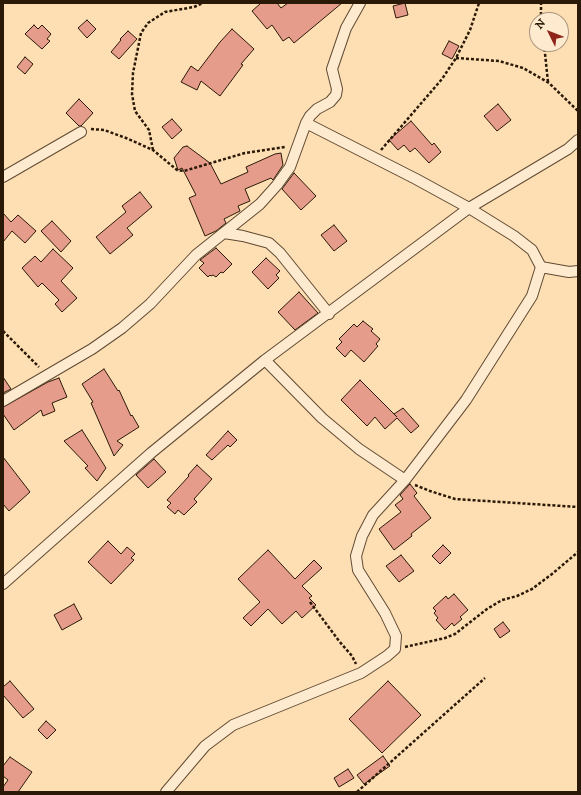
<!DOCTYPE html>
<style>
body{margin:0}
#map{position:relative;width:581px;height:795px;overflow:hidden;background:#fddfb3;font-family:"IM FELL DW Pica",serif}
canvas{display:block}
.frame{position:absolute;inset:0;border:4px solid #2b1908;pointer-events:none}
.north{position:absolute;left:529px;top:12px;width:40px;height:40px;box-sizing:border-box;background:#feeace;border:1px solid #aa967f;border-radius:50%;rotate:313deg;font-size:11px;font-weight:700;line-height:16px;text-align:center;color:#2b1908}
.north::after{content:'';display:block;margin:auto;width:14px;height:18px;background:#8f2418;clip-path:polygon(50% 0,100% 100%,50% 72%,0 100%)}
</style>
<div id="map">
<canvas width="581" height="795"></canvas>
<div class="frame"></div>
<div class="north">N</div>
</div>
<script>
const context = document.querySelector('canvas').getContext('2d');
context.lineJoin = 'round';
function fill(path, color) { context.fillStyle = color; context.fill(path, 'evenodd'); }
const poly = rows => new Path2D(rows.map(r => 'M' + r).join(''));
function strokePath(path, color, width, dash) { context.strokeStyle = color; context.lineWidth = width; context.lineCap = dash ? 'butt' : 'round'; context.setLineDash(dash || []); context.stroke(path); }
const building = poly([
 [261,3,277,3,281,8,288,3,342,3,294,43,289,37,283,41,272,25,267,29,252,11,261,3],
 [405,3,408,15,396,18,393,6,405,3],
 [87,20,96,29,87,38,78,28,87,20],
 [34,25,38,29,42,25,51,34,47,39,50,41,42,49,25,34,34,25],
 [232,29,254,49,241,64,243,65,220,96,201,81,197,90,181,82,191,66,198,71,220,42,232,29],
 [128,31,137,39,119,59,111,52,121,40,120,39,128,31],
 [449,41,459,46,452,59,442,54,449,41],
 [25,57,33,64,25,74,17,67,25,57],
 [79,99,93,113,81,126,79,126,66,113,79,99],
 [498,104,511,120,497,131,484,116,498,104],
 [172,119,182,130,172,139,162,127,172,119],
 [411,121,432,145,434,143,441,152,429,163,415,148,410,152,404,145,398,150,389,140,411,121],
 [187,146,210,163,221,184,248,172,246,167,275,154,281,153,283,165,273,180,271,178,245,189,250,201,238,206,240,211,224,219,226,223,216,231,205,236,189,198,196,195,182,168,178,170,174,158,183,147,187,146],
 [294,173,316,196,301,210,282,189,294,173],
 [140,192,152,207,127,228,133,235,110,254,96,237,126,212,122,206,140,192],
 [3,213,11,222,18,215,36,231,25,243,12,231,3,242,3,213],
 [52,221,71,241,61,252,41,231,52,221],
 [334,225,347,241,334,251,321,235,334,225],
 [216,248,232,264,223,273,221,272,216,277,213,275,211,276,210,275,208,277,199,268,204,263,200,260,216,248],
 [53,249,73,268,61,281,77,298,62,312,55,304,59,300,42,283,38,287,22,268,35,256,41,262,53,249],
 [266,258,280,271,276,275,279,278,268,289,252,272,266,258],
 [299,292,318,313,295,330,278,312,299,292],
 [363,321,373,329,371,331,380,339,376,344,378,346,364,362,351,350,345,357,336,348,342,342,339,339,354,324,357,327,363,321],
 [104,369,118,391,119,390,131,416,132,415,139,427,117,441,123,445,114,456,91,403,93,402,82,384,104,369],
 [3,377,11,389,3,393,3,377],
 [59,378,67,397,52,403,55,411,43,416,41,410,14,430,3,414,3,407,48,382,59,378],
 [360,380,397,417,394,414,403,408,419,426,411,433,397,418,385,429,375,417,367,426,341,400,360,380],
 [82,430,106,468,97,481,85,468,88,466,64,441,82,430],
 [228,431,237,440,230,447,228,445,212,460,206,455,228,431],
 [3,457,30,492,9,511,3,504,3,457],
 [154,459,166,472,148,488,136,475,154,459],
 [197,465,212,479,194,499,197,502,184,515,178,510,175,514,167,507,171,503,167,500,189,476,188,475,197,465],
 [410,484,417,493,414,496,431,518,411,534,412,536,394,550,379,529,401,512,395,505,403,499,400,495,410,484],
 [108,541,121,554,127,547,135,554,131,558,134,560,111,584,88,562,108,541],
 [443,545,451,553,440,564,432,556,443,545],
 [268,550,295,579,314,560,322,568,302,586,312,596,309,598,316,605,302,618,296,611,282,624,268,609,251,626,243,618,260,602,238,579,268,550],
 [401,555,414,571,399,582,386,566,401,555],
 [454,594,468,610,460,617,462,619,454,626,452,623,445,630,436,620,438,618,434,613,436,611,433,608,446,596,448,599,454,594],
 [74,604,82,619,62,630,54,615,74,604],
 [503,622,510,631,500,638,494,629,503,622],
 [10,681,34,709,23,718,3,695,3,687,10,681],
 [388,681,421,715,382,753,349,719,388,681],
 [46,721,56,730,47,739,38,730,46,721],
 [383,756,390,766,364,784,357,775,383,756],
 [10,757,32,772,18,792,3,792,3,787,8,780,3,776,3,766,10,757],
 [348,769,354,778,339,787,334,778,348,769]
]);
fill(building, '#e69c8b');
strokePath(building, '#2b1908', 1);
const minor = poly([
 [3,177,81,132],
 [224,233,243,236,269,243,280,253,329,314],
 [541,267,569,272,578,271],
 [265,360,322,418,359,449,405,480],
 [3,401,92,349,122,328,150,304,196,255,260,204,277,185,290,167,306,123,310,116,317,109,330,102,336,95,337,89,332,69,346,28,360,3],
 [3,584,151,453,265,360,469,208,568,149,578,140],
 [166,792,205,746,233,725,361,673,387,656,395,649,396,636,385,613,358,570,356,556,362,536,373,515,405,480,466,400,532,296,541,267,532,250,514,236,469,208,416,179,306,123]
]);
strokePath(minor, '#604a33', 12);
strokePath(poly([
 [541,20,541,3],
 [544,44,548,82],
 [456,58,499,61,523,68,549,83,578,111],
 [91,129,104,130,126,138,153,150,177,170,184,171,245,153,285,147],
 [153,150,149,130,135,111,132,94,133,73,141,33,148,23,165,12,194,7,203,3],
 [381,150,442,79,456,58,470,30,479,3],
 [3,331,39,367],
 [415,485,430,491,455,499,578,507],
 [310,602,339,641,352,656,356,664],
 [405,647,445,638,455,634,487,609,502,600,517,596,532,589,552,574,578,552],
 [357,792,485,678]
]), '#2b1908', 2.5, [3, 2]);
strokePath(minor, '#feeace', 10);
</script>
